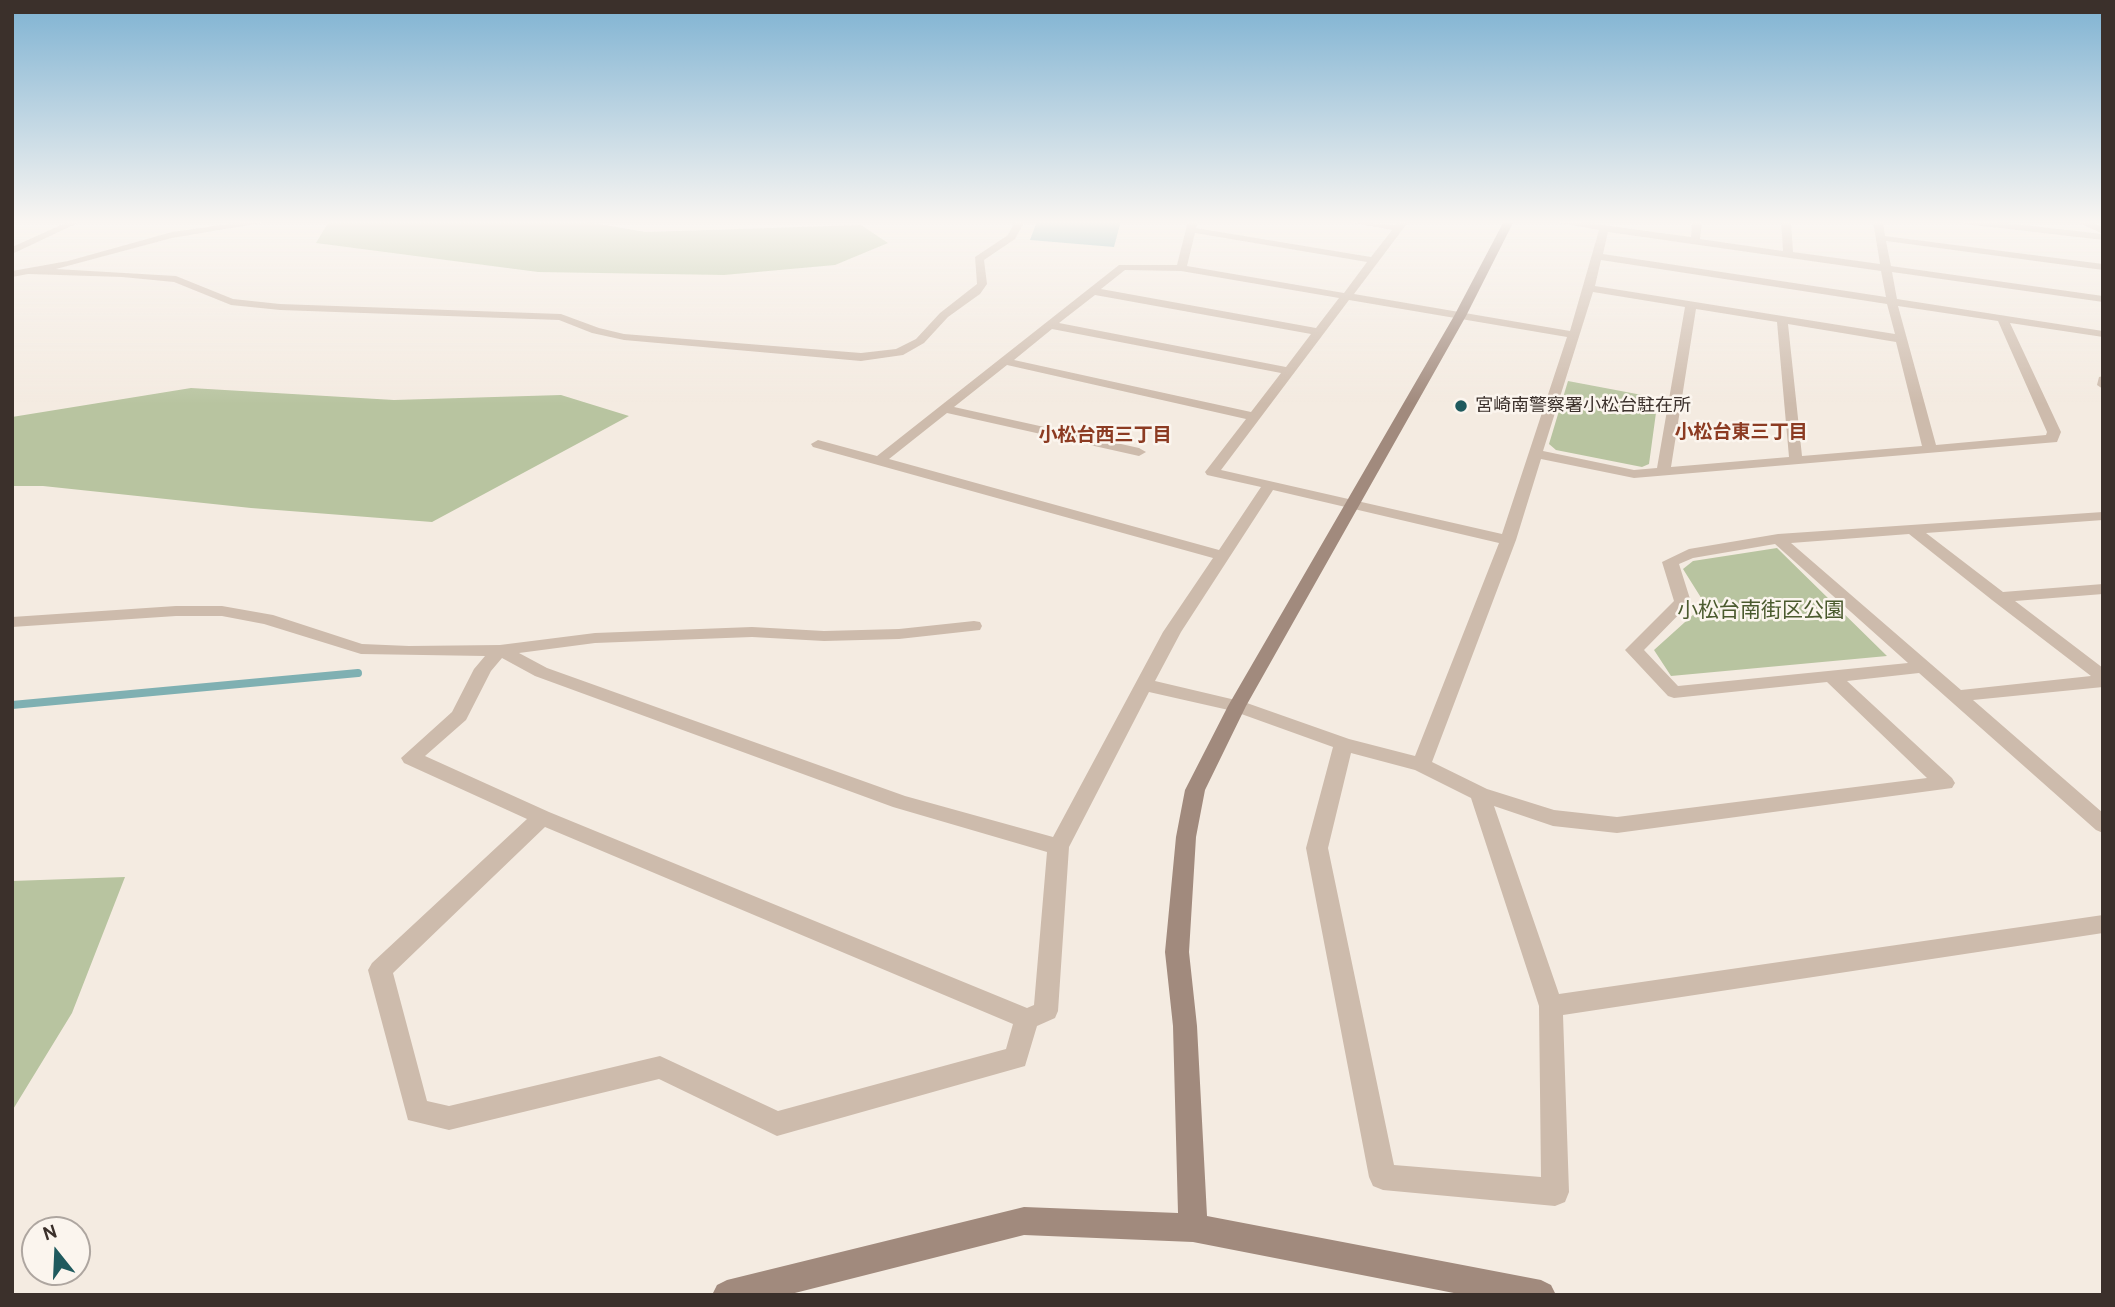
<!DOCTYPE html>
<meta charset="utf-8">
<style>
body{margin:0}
#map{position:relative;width:2115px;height:1307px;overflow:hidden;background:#f4ebe1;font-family:Cabin,sans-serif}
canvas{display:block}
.frame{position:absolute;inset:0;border:14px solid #3b302b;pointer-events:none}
.north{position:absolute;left:21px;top:1216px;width:70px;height:70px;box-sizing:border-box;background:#fbf5ee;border:2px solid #aea6a0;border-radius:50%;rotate:342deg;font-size:19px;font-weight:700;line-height:28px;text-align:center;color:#3b302b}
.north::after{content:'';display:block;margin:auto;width:24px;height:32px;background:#1f5a5e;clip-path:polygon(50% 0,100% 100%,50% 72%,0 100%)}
</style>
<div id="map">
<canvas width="2115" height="1307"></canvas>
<div class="frame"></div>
<div class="north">N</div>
</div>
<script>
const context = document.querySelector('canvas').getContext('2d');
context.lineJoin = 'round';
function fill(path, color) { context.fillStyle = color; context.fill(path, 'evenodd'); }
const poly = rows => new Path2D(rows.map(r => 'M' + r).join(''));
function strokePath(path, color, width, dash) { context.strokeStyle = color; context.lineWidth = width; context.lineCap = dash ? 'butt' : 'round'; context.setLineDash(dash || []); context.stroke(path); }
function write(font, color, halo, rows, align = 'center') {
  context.font = font + ' Cabin,"Noto Sans JP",sans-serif'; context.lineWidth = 5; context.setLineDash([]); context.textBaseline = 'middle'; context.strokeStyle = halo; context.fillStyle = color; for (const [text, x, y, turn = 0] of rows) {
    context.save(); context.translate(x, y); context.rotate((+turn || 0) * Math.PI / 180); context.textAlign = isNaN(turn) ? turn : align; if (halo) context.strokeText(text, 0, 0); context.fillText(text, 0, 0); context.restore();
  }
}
fill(poly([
 [329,221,581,221,646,232,861,225,888,243,835,265,724,275,538,272,316,243],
 [1568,381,1658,398,1649,464,1642,467,1556,450,1549,444],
 [191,388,394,400,561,395,629,416,432,522,251,508,43,486,12,486,12,417],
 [1777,548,1887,656,1671,676,1654,650,1705,604,1683,569,1693,561],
 [125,877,72,1013,12,1111,12,881]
]), '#b8c4a0');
fill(poly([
 [1037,221,1121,221,1114,247,1030,240]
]), '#7fb0b2');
strokePath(poly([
 [12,705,358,673]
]), '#7fb0b2', 8);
fill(poly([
 [70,221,82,221,12,254,12,247,70,221],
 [249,221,273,221,172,238,56,269,176,276,233,299,280,304,561,314,599,328,624,334,861,353,896,349,916,339,940,313,977,284,975,257,1008,235,1015,221,1025,221,1015,239,984,260,987,284,980,294,948,317,924,343,903,355,861,361,624,340,592,333,559,320,280,310,231,305,174,282,122,277,28,274,12,277,12,271,68,261,172,232,249,221],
 [1188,221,1198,221,1196,228,1371,257,1392,230,1343,221,1396,225,1399,221,1409,221,1354,294,1570,331,1599,230,1549,221,1573,221,1691,237,1692,221,1702,221,1700,239,1783,251,1781,221,1791,221,1793,252,1880,264,1873,221,1883,221,1885,236,2103,264,2103,270,1886,241,1891,266,2103,296,2103,302,1892,272,1897,299,2103,331,2103,337,2010,323,2061,432,2057,442,1634,478,1541,459,1516,540,1432,762,1487,789,1554,810,1617,817,1927,778,1827,682,1674,698,1668,696,1625,650,1674,601,1662,562,1689,549,1778,534,2103,512,2103,520,1926,533,2003,592,2103,584,2103,594,2015,601,2103,668,2103,687,1973,700,2103,813,2103,833,2096,830,1919,673,1847,681,1952,778,1955,783,1952,788,1617,833,1553,826,1494,806,1559,994,2103,915,2103,933,1563,1015,1569,1192,1565,1202,1555,1206,1383,1190,1373,1186,1369,1177,1306,848,1333,747,1233,711,1149,692,1069,847,1058,1011,1055,1018,1037,1026,1025,1066,777,1136,659,1079,449,1130,408,1120,368,970,372,963,527,819,404,763,401,758,452,712,474,669,485,656,361,654,264,624,222,616,176,616,12,627,12,617,176,606,222,606,273,615,362,644,409,646,500,645,595,633,752,627,824,631,899,629,974,621,980,622,982,626,980,630,899,639,824,641,752,637,595,643,519,653,547,668,905,796,1053,837,1163,632,1213,558,813,447,811,444,818,440,877,456,1119,265,1177,265,1188,221],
 [1608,232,1881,271,1886,297,1603,254,1608,232],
 [1195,233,1367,262,1344,293,1187,266,1195,233],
 [1601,260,1887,304,1895,334,1595,286,1601,260],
 [1125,270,1181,271,1339,298,1316,328,1101,289,1125,270],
 [1593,292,1685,307,1657,468,1634,470,1543,451,1593,292],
 [1095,295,1311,334,1286,367,1059,323,1095,295],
 [1349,300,1567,337,1502,534,1221,470,1349,300],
 [1898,306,1998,321,2047,432,2046,435,1936,445,1898,306],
 [1696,309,1777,322,1789,457,1671,467,1696,309],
 [1788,324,1896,342,1922,446,1802,456,1788,324],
 [1052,329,1281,373,1251,412,1014,360,1052,329],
 [1007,365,1246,419,1205,472,1207,475,1261,487,1219,550,889,459,947,413,1139,456,1146,452,1139,448,954,407,1007,365],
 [1273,490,1499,543,1415,756,1349,739,1244,702,1155,681,1181,632,1273,490],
 [1909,534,1992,600,2091,676,1961,690,1791,543,1909,534],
 [1775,544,1908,663,1678,686,1644,650,1691,602,1679,564,1693,558,1775,544],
 [502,658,535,676,893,807,1047,852,1034,1005,1027,1008,549,812,425,756,466,720,491,671,502,658],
 [1351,753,1415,770,1471,798,1539,1006,1541,1177,1394,1165,1328,848,1351,753],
 [545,827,1013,1024,1006,1049,778,1111,660,1056,449,1106,427,1101,393,973,545,827],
 [1960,221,1988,221,2103,234,2103,240,1965,224,1960,221],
 [2075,221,2088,221,2103,227,2103,234,2075,221],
 [2103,376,2103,389,2097,385,2099,377,2103,376]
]), '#cdbbac');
fill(poly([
 [1504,221,1514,221,1466,316,1246,706,1205,790,1196,837,1189,952,1197,1026,1207,1216,1541,1280,1551,1285,1556,1295,1464,1295,1193,1242,1024,1235,787,1295,712,1295,717,1285,727,1280,1024,1207,1178,1213,1173,1026,1165,952,1176,837,1185,790,1228,706,1454,316,1504,221]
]), '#a18a7d');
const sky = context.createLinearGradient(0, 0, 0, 404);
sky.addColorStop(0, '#7eb2d2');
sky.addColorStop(0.55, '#faf6f2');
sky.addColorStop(1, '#faf6f200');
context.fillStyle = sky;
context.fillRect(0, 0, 2115, 404);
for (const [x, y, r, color] of [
 [1461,406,7,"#1f5a5e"]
]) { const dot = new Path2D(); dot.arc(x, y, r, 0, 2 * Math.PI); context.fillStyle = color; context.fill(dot); strokePath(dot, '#fbf5ee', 2.5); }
write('18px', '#3b302b', '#fbf5ee', [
 ["宮崎南警察署小松台駐在所",1475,406]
], 'left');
write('bold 19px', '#8c3b22', '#fbf5ee', [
 ["小松台東三丁目",1741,432],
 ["小松台西三丁目",1105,435]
]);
write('21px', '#4a5a2e', '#fbf5ee', [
 ["小松台南街区公園",1761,611]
]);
</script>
